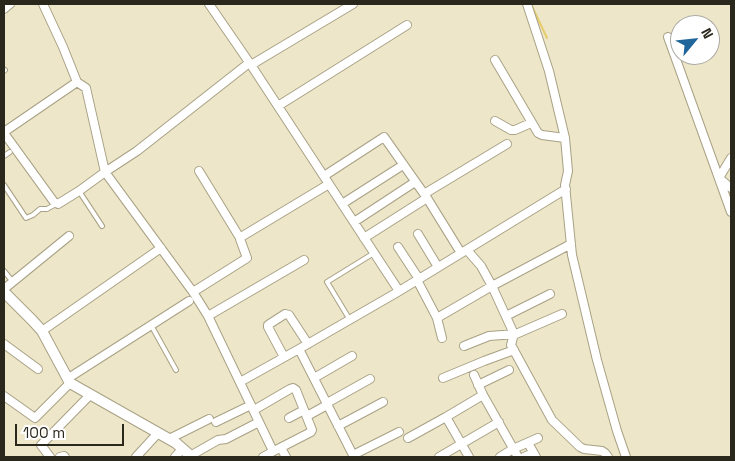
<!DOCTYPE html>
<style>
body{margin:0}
#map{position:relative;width:735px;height:461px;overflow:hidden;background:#eee6c8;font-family:"Space Grotesk",sans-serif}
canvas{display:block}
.frame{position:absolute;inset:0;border:5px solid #2a281c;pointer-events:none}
.north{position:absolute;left:670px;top:15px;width:50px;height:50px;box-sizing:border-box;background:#fff;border:1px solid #aaa9a4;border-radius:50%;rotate:62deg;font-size:14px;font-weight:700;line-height:20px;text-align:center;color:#2a281c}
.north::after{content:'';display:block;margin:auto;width:18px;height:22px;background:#20669a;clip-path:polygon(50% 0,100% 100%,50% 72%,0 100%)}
.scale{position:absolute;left:15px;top:424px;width:109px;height:22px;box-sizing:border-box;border:2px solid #2a281c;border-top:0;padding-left:6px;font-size:15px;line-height:18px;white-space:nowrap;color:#2a281c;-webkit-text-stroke:4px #fff;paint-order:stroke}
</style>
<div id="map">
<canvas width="735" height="461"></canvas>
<div class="frame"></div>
<div class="north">N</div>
<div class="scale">100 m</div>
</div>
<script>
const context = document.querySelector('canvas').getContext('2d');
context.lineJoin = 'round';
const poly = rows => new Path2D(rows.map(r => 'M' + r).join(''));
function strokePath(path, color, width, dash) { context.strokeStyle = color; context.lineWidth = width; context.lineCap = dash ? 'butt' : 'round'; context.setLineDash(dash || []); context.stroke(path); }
strokePath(poly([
 [531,4,547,38]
]), '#e5cd6d', 2);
const service = poly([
 [4,71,5,70],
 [4,156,10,152],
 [4,185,26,218,33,215,40,209,47,209,56,204],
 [79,191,102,226],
 [4,271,13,282],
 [350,320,327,282,374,253],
 [151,325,176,370]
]);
const minor = poly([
 [43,4,63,47,77,82,86,88,105,172,193,292,208,316,272,449,272,452,263,457],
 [209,4,251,65,399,291],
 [527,4,549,71,565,138,568,171,565,185,572,255,597,360,617,431,626,457],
 [4,9,10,4],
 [668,37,731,212],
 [495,60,538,133,542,135,565,138],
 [251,65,353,4],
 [278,106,407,25],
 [495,121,511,130,515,130,531,123],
 [4,132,77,82],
 [4,133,54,202,58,204,79,191,105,172,137,151,249,63],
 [731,158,719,178,731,188],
 [199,171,240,238],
 [324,176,384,137,427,198,461,253],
 [424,194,507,144],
 [342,204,403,165],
 [354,222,415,182],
 [418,234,438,267],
 [364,238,427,198],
 [398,247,419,279],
 [467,250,481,266,492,286,514,334,511,345,552,420,580,447,584,449,602,451,605,453,608,457],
 [417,280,437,318,442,338],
 [4,289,69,236],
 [193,292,247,258,240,239,241,237,329,184],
 [208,316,304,260],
 [506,316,550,294],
 [437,318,492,286,571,244],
 [42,331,161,248],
 [4,344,38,369],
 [464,346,489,336,516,334,562,314],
 [299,349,354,457],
 [284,357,268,327,268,325,285,314,289,315,308,344],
 [474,375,483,395,518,457],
 [314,378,352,356],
 [443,378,484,361,514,350],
 [67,379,189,301],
 [240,382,299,349,396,293,566,189],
 [478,385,509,370],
 [4,396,35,418,70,383],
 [327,403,370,379],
 [254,410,290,389,293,388,296,390,312,430,311,432,272,452],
 [307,416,327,405],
 [446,417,469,457],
 [289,418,304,410],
 [216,422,251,405],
 [338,426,383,402],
 [408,438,446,417,483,395],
 [169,439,209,419],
 [528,443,536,457],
 [281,448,286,457],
 [353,455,399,432],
 [190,456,218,440,226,439,259,422],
 [50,457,41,445,90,395],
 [60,457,64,456,65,457],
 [136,457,158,433],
 [175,457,182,449],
 [439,457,499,422],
 [500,457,513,449,538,438],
 [524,457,533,453]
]);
const tertiary = poly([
 [4,293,6,294,33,321,42,331,70,383,176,443,192,457]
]);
strokePath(service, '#a8a185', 6);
strokePath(minor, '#a8a185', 10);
strokePath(tertiary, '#a8a185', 12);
strokePath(service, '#fff', 4);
strokePath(minor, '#fff', 8);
strokePath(tertiary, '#fff', 10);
</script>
